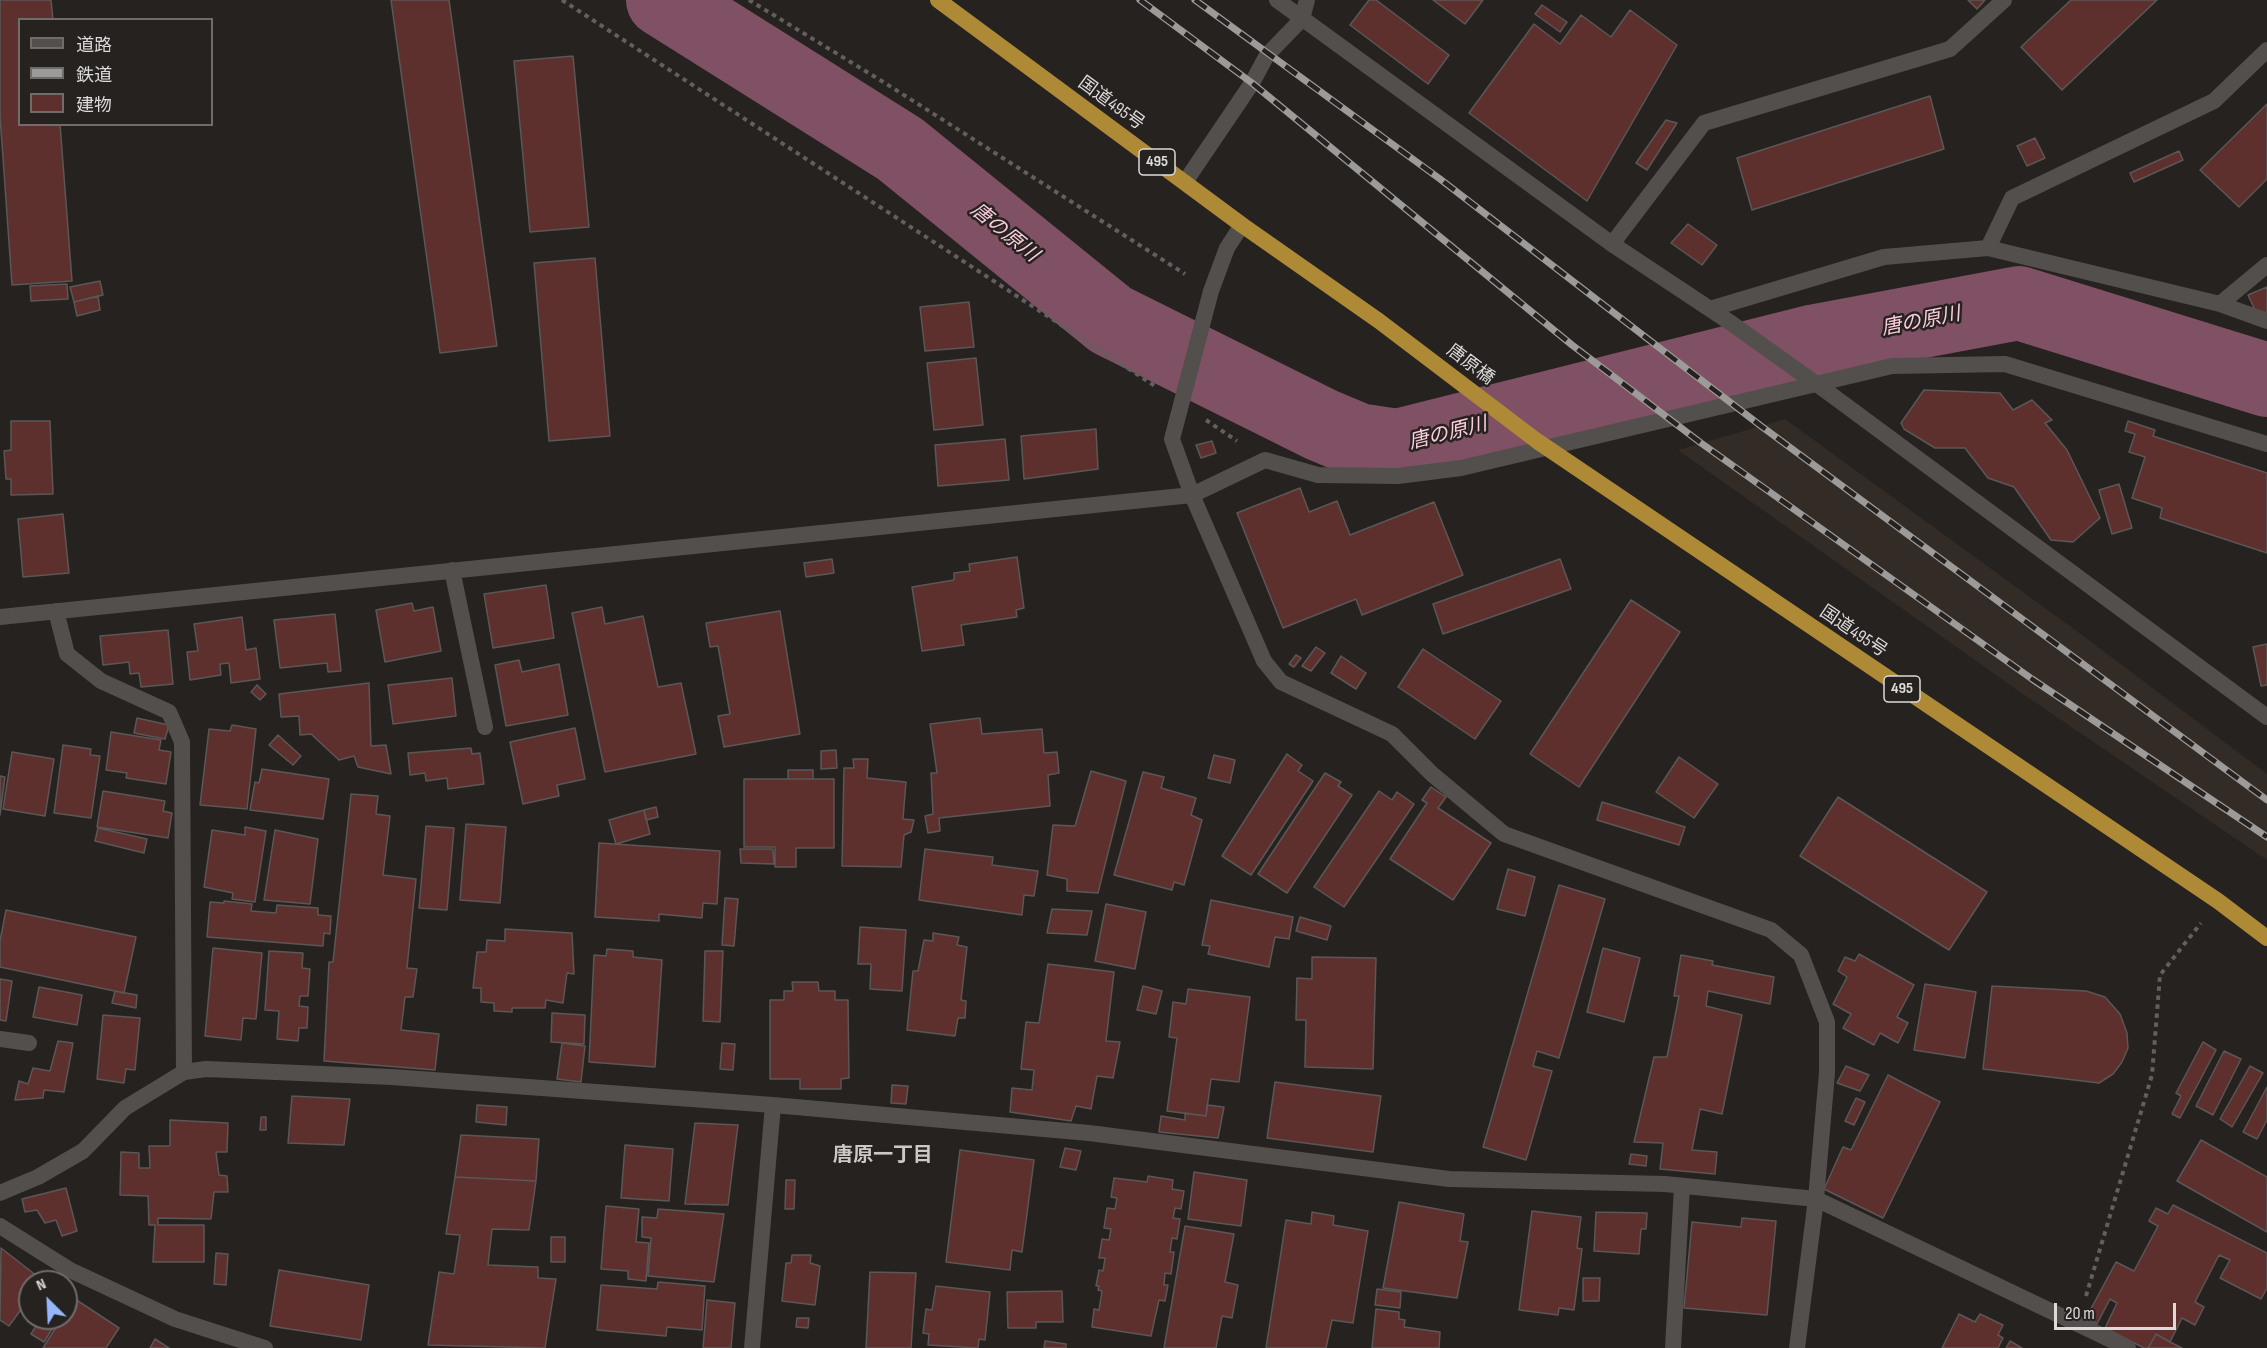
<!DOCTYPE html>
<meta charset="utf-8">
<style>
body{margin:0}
#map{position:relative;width:2267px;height:1348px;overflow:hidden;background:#252220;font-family:"Sofia Sans Condensed","Noto Sans JP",sans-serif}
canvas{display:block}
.legend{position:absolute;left:18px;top:18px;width:195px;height:108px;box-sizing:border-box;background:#252220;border:2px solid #6f6c6a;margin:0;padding:8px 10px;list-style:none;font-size:18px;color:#dddbda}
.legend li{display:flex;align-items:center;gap:12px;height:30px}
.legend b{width:30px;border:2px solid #6f6c6a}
.north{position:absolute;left:18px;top:1270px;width:60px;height:60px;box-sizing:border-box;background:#252220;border:2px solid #6f6c6a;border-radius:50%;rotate:336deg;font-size:16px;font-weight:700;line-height:24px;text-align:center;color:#dddbda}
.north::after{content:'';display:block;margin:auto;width:21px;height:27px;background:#95b6fd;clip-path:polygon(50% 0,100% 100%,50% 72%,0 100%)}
.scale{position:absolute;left:2054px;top:1303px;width:122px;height:27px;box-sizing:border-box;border:3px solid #dddbda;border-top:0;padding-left:8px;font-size:18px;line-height:21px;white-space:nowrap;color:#dddbda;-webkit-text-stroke:4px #252220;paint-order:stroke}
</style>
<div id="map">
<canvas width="2267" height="1348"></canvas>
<ul class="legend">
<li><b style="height:8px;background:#534f4d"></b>道路</li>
<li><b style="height:8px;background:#9d9b9a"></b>鉄道</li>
<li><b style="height:16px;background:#5e302d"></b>建物</li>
</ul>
<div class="north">N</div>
<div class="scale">20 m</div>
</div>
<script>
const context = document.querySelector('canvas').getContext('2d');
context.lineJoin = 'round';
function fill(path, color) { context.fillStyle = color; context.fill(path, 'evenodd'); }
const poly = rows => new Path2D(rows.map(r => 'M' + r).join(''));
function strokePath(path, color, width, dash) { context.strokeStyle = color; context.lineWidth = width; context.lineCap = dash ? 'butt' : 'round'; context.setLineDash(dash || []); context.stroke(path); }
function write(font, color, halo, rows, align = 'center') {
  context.font = font + ' "Sofia Sans Condensed","Noto Sans JP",sans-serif'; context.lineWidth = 5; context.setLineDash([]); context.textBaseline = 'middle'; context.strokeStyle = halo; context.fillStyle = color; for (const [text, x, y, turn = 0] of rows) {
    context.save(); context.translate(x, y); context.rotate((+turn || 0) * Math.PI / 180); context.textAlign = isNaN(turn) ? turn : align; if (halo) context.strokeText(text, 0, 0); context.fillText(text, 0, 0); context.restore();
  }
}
fill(poly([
 [1785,419,2078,632,2267,774,2267,860,2020,692,1678,450]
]), '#332b26');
strokePath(poly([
 [663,0,900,149,1111,320,1322,425,1358,440,1398,446,1816,341,2019,303,2267,380]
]), '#805164', 74);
const building = poly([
 [0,0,51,0,53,20,20,20,20,124,60,124,72,281,12,285,0,116,0,0],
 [391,0,449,0,497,346,440,353,391,0],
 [1369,0,1376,0,1449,55,1428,84,1350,25,1369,0],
 [1433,0,1483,0,1465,24,1433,0],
 [1968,0,1985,0,1977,9,1968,0],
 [2071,0,2157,0,2062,90,2021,47,2071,0],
 [1542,5,1567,22,1560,32,1535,14,1542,5],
 [1630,10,1677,45,1587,201,1469,113,1534,24,1560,44,1581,15,1611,37,1630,10],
 [573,56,589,227,530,232,514,61,573,56],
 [1930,96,1944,149,1752,210,1737,158,1930,96],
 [2267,104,2267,179,2239,207,2200,170,2267,104],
 [1666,120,1677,123,1647,170,1636,163,1666,120],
 [2035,138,2045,158,2027,166,2017,146,2035,138],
 [2179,151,2183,160,2134,182,2130,173,2179,151],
 [1688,224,1717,245,1702,265,1671,243,1688,224],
 [595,258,610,436,549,441,534,263,595,258],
 [100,281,103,295,74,302,70,287,100,281],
 [67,284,68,299,31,301,30,286,67,284],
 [2267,287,2267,313,2255,310,2248,295,2267,287],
 [98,296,100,310,77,316,74,302,98,296],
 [969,302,974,347,925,351,920,307,969,302],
 [976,358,983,425,934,430,927,363,976,358],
 [1924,390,2000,393,2013,410,2032,400,2052,420,2045,423,2067,450,2100,518,2073,542,2051,540,2014,487,1988,478,1965,448,1935,448,1904,429,1901,423,1924,390],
 [11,421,50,421,53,494,11,495,11,479,6,479,4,451,11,450,11,421],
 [2128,421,2155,430,2153,436,2267,473,2267,553,2160,518,2162,508,2132,498,2145,457,2129,452,2135,434,2125,431,2128,421],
 [1096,429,1098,469,1024,479,1021,436,1096,429],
 [1005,439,1009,480,938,486,935,445,1005,439],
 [1212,441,1216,453,1201,458,1196,445,1212,441],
 [2119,484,2132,528,2112,534,2099,490,2119,484],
 [1300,488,1309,512,1337,501,1350,535,1434,502,1463,575,1362,615,1356,599,1283,628,1237,513,1300,488],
 [63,514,69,573,23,577,18,519,63,514],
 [1017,557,1024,608,1016,610,1017,617,961,625,964,645,922,651,912,587,954,580,954,573,970,571,969,564,1017,557],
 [832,559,834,573,806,577,804,563,832,559],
 [1560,559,1571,589,1443,634,1433,604,1560,559],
 [546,585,554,638,493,648,484,594,546,585],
 [1631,600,1680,632,1579,787,1530,754,1631,600],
 [412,603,414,611,433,607,441,651,385,662,376,610,412,603],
 [602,607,605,624,643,616,658,687,681,683,696,754,605,772,572,613,602,607],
 [780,611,800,734,724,747,718,716,730,714,718,646,710,647,706,623,780,611],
 [335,614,341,671,328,672,327,663,280,668,274,620,335,614],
 [242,617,246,650,256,648,260,679,231,683,229,663,220,664,221,675,190,680,187,652,198,651,194,624,242,617],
 [168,630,173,684,141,687,139,673,130,674,129,662,103,665,100,636,168,630],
 [2267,644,2267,685,2261,686,2253,647,2267,644],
 [1316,647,1325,653,1311,671,1302,666,1316,647],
 [1423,649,1501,701,1475,739,1398,687,1423,649],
 [1296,655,1301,658,1294,667,1289,664,1296,655],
 [1341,656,1366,673,1356,689,1331,673,1341,656],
 [519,660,522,672,559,664,568,715,506,726,495,665,519,660],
 [452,678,456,716,393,724,388,685,452,678],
 [369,683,371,746,386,745,391,774,358,767,354,756,339,760,311,734,300,735,299,716,281,717,279,694,369,683],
 [257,685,266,694,260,700,251,692,257,685],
 [137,718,169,725,165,739,134,733,137,718],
 [980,718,982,734,1042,729,1044,753,1057,752,1059,773,1048,775,1050,806,939,818,940,831,928,833,925,816,933,814,931,773,937,773,930,724,980,718],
 [232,725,256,729,247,809,200,805,209,729,230,731,232,725],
 [575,728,585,779,557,785,559,796,523,804,510,742,575,728],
 [111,732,161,740,159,750,171,752,166,784,126,778,127,773,106,770,111,732],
 [278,735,301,756,293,765,269,745,278,735],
 [63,745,91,749,90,755,100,756,91,818,54,813,63,745],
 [471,748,472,754,480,753,484,784,448,789,447,778,426,781,425,773,410,775,408,753,471,748],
 [836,750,837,768,821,769,821,751,836,750],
 [12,752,54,759,45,816,3,809,12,752],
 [1287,754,1302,765,1298,771,1313,781,1251,875,1222,856,1287,754],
 [1214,755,1235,760,1230,783,1208,778,1214,755],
 [1679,757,1718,784,1694,818,1656,792,1679,757],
 [853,759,868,759,867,778,906,782,903,819,914,820,911,832,904,835,901,867,842,866,844,768,854,768,853,759],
 [262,769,329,779,323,819,250,810,255,782,259,783,262,769],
 [788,770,813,770,813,779,788,779,788,770],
 [1091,771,1126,781,1098,893,1067,891,1067,879,1047,875,1053,825,1075,826,1091,771],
 [1143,772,1164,777,1161,788,1196,798,1191,815,1202,820,1184,885,1174,882,1172,890,1114,875,1143,772],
 [1325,773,1341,782,1338,786,1352,795,1287,893,1258,874,1325,773],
 [0,776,5,777,0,815,0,776],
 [744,779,834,779,834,848,796,848,796,867,775,867,775,847,744,847,744,779],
 [1431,787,1446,797,1438,808,1491,843,1453,900,1390,859,1427,803,1422,800,1431,787],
 [103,791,165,801,163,811,172,813,168,838,97,827,103,791],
 [1379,791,1392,800,1397,792,1414,804,1344,907,1314,887,1379,791],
 [351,794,378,796,376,814,390,816,383,875,416,879,407,968,417,969,413,997,405,997,401,1030,439,1034,435,1070,324,1061,329,962,333,962,351,794],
 [1838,797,1987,892,1949,950,1800,856,1838,797],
 [1602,802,1685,827,1679,845,1597,820,1602,802],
 [656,807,658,817,646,820,644,810,656,807],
 [644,810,650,834,616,844,609,820,644,810],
 [466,824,506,827,500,903,460,900,466,824],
 [426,826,454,828,447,910,419,908,426,826],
 [245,827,266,831,255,902,232,899,233,893,204,887,212,830,245,835,245,827],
 [98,828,147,839,144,853,95,841,98,828],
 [275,830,318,839,310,904,264,900,275,830],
 [599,843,720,851,717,904,703,903,702,918,659,914,659,921,595,917,599,843],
 [740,849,773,849,774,864,741,863,740,849],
 [925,849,993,857,992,865,1038,871,1034,896,1024,895,1022,915,919,900,925,849],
 [1508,869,1535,877,1525,916,1497,909,1508,869],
 [1559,885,1605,899,1559,1058,1537,1051,1533,1066,1552,1071,1526,1160,1483,1147,1559,885],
 [725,898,738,899,734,946,722,945,725,898],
 [1211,900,1293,917,1289,939,1275,937,1269,967,1208,954,1210,946,1202,945,1211,900],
 [224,901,252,904,251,911,276,913,277,905,318,908,318,915,331,916,330,934,324,933,323,946,207,937,210,902,224,903,224,901],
 [1106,904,1146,912,1135,969,1095,961,1106,904],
 [1052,909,1092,911,1087,935,1047,933,1052,909],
 [6,910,136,937,124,993,0,967,0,941,6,910],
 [1300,917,1331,926,1327,940,1296,931,1300,917],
 [860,927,906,930,902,991,870,989,871,964,858,964,860,927],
 [505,929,572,933,574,974,567,973,563,1003,546,1000,545,1008,512,1008,512,1012,494,1011,494,1003,481,1002,481,988,473,988,477,952,486,952,487,940,505,941,505,929],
 [933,933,959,937,957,945,967,947,961,1000,966,1001,965,1018,958,1018,955,1036,907,1030,913,971,918,971,924,940,933,941,933,933],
 [213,948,262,953,256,1019,243,1018,241,1040,205,1036,213,948],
 [1603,948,1640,958,1624,1022,1587,1012,1603,948],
 [607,949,633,951,633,957,662,960,655,1067,589,1062,594,955,606,956,607,949],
 [269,951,303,953,302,968,310,969,308,996,300,996,299,1006,308,1007,307,1028,299,1028,298,1041,277,1039,279,1011,265,1010,269,951],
 [705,951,723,951,720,1022,703,1021,705,951],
 [1859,954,1914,985,1897,1017,1908,1023,1898,1043,1880,1033,1874,1045,1843,1028,1851,1014,1833,1004,1847,977,1838,971,1845,957,1855,961,1859,954],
 [1681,955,1713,961,1712,965,1774,977,1770,1004,1708,991,1706,1006,1742,1015,1722,1114,1700,1109,1692,1150,1717,1152,1715,1174,1660,1169,1663,1143,1634,1142,1654,1057,1667,1057,1679,996,1674,996,1681,955],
 [1312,957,1376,958,1373,1069,1305,1067,1306,1020,1296,1020,1297,978,1312,979,1312,957],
 [1048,964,1114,972,1106,1041,1120,1042,1113,1078,1097,1076,1091,1109,1076,1106,1071,1121,1010,1112,1012,1088,1032,1090,1034,1070,1021,1069,1026,1022,1039,1023,1048,964],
 [0,979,12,981,6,1021,0,1020,0,979],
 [792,982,818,982,819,991,835,991,835,1000,848,1000,849,1078,841,1079,841,1089,800,1089,800,1079,770,1079,770,1000,784,1000,784,991,793,991,792,982],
 [1925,984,1976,992,1965,1058,1914,1050,1925,984],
 [1143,986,1162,991,1156,1014,1137,1010,1143,986],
 [1992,986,2086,991,2105,997,2120,1014,2127,1033,2128,1048,2122,1062,2113,1074,2099,1083,1983,1069,1992,986],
 [39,987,82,995,77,1025,33,1017,39,987],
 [1188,989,1250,997,1239,1082,1211,1079,1206,1116,1167,1111,1177,1038,1169,1037,1173,1002,1186,1004,1188,989],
 [115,991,137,995,136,1008,112,1003,115,991],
 [552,1013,585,1015,584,1044,551,1042,552,1013],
 [103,1015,140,1018,135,1070,126,1069,124,1083,97,1079,103,1015],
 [58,1041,73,1043,64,1092,44,1090,43,1098,15,1100,19,1081,28,1084,33,1068,50,1071,58,1041],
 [2203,1042,2216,1050,2180,1118,2172,1114,2181,1096,2176,1093,2203,1042],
 [562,1043,585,1046,581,1082,557,1079,562,1043],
 [722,1043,735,1044,733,1070,720,1069,722,1043],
 [2224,1051,2241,1059,2213,1115,2196,1106,2224,1051],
 [1846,1066,1869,1075,1860,1091,1837,1083,1846,1066],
 [2250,1066,2263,1073,2232,1127,2220,1119,2250,1066],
 [1888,1075,1940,1102,1883,1218,1824,1189,1843,1147,1851,1150,1888,1075],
 [1275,1082,1381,1096,1373,1152,1267,1138,1275,1082],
 [892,1085,908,1086,906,1104,891,1103,892,1085],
 [2267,1087,2267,1120,2257,1139,2243,1132,2267,1087],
 [292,1096,350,1099,344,1145,288,1143,292,1096],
 [1856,1098,1865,1102,1854,1125,1845,1121,1856,1098],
 [477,1105,507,1107,506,1125,476,1122,477,1105],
 [1207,1105,1224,1107,1218,1138,1159,1132,1161,1116,1185,1120,1185,1113,1206,1116,1207,1105],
 [261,1117,266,1117,266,1130,260,1130,261,1117],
 [170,1120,228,1123,227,1152,216,1152,219,1175,227,1176,228,1192,214,1192,211,1219,158,1218,158,1225,204,1225,204,1262,153,1262,155,1225,149,1225,148,1196,120,1195,121,1152,139,1153,139,1168,150,1168,149,1146,170,1146,170,1120],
 [695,1123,738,1125,728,1205,685,1204,695,1123],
 [461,1135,539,1139,536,1181,455,1177,461,1135],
 [2201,1140,2267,1177,2267,1232,2177,1181,2201,1140],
 [625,1145,673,1149,669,1201,621,1198,625,1145],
 [1065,1148,1081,1151,1076,1170,1060,1167,1065,1148],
 [960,1150,1034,1160,1022,1252,1012,1250,1010,1270,946,1262,960,1150],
 [1631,1154,1647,1156,1646,1166,1629,1164,1631,1154],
 [1194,1172,1247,1180,1241,1226,1188,1219,1194,1172],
 [1148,1176,1173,1180,1172,1189,1184,1191,1181,1209,1175,1208,1173,1218,1180,1219,1177,1239,1172,1238,1170,1252,1174,1252,1171,1274,1165,1273,1164,1285,1168,1285,1165,1301,1159,1300,1151,1336,1092,1327,1094,1309,1099,1310,1102,1291,1098,1290,1099,1286,1096,1286,1099,1270,1103,1271,1105,1258,1099,1258,1102,1239,1109,1240,1111,1229,1104,1228,1107,1208,1115,1209,1117,1198,1111,1197,1114,1178,1147,1182,1148,1176],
 [455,1177,536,1181,529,1230,492,1229,488,1265,538,1267,538,1278,556,1279,545,1348,428,1345,439,1272,454,1274,460,1235,446,1234,455,1177],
 [786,1180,795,1180,794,1209,785,1209,786,1180],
 [66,1188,77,1231,62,1236,56,1220,45,1223,37,1210,25,1212,22,1199,66,1188],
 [1399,1202,1464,1214,1460,1241,1468,1242,1457,1298,1383,1288,1399,1202],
 [2173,1205,2267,1253,2267,1288,2261,1299,2220,1278,2230,1260,2219,1255,2195,1302,2204,1307,2195,1325,2182,1318,2170,1342,2156,1334,2148,1348,2144,1348,2105,1328,2117,1303,2110,1299,2097,1324,2086,1318,2116,1262,2134,1271,2158,1226,2149,1221,2156,1208,2168,1214,2173,1205],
 [606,1206,639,1209,636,1242,649,1243,646,1281,628,1279,628,1271,601,1269,606,1206],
 [658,1209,724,1214,714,1282,648,1276,651,1238,642,1237,642,1217,657,1218,658,1209],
 [1532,1211,1581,1217,1577,1248,1582,1249,1574,1310,1559,1308,1558,1315,1519,1310,1532,1211],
 [1312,1212,1334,1216,1333,1225,1368,1231,1353,1323,1332,1320,1326,1348,1266,1348,1286,1220,1311,1224,1312,1212],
 [1596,1212,1647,1213,1646,1229,1641,1229,1639,1254,1594,1251,1596,1212],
 [1742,1218,1776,1221,1767,1315,1684,1308,1692,1222,1741,1227,1742,1218],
 [1185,1226,1234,1234,1225,1282,1238,1285,1232,1318,1222,1316,1216,1348,1164,1348,1185,1226],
 [551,1237,565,1237,565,1262,551,1262,551,1237],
 [1,1248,42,1280,30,1282,30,1297,9,1326,0,1320,1,1248],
 [216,1253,228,1254,226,1285,214,1284,216,1253],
 [792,1255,811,1255,810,1263,820,1266,815,1305,782,1301,786,1263,791,1263,792,1255],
 [279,1270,369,1285,361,1340,270,1326,279,1270],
 [870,1272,916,1273,911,1348,866,1348,870,1272],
 [1583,1278,1600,1278,1599,1301,1583,1301,1583,1278],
 [658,1282,705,1286,702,1330,667,1327,666,1336,597,1330,601,1285,657,1289,658,1282],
 [936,1286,990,1292,985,1340,979,1339,978,1348,928,1345,929,1334,923,1333,926,1309,932,1310,936,1286],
 [1377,1289,1401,1292,1400,1308,1375,1305,1377,1289],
 [1062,1291,1063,1322,1036,1322,1036,1328,1008,1328,1007,1292,1062,1291],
 [75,1299,119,1328,106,1348,43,1348,62,1318,66,1318,66,1312,75,1299],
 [707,1300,735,1303,731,1348,703,1348,707,1300],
 [1376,1309,1399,1312,1399,1319,1405,1320,1404,1327,1440,1332,1439,1348,1372,1348,1376,1309],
 [1959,1314,1975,1322,1980,1314,2003,1325,1998,1335,2003,1338,1998,1348,1942,1348,1959,1314],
 [41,1318,59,1318,44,1342,31,1334,41,1318],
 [797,1318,809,1318,808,1328,796,1327,797,1318],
 [2156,1334,2170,1342,2182,1348,2148,1348,2156,1334],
 [155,1339,169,1348,150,1348,155,1339],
 [1045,1341,1066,1344,1066,1348,1044,1348,1045,1341],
 [2010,1341,2022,1348,2006,1348,2010,1341]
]);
fill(building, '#5e302d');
strokePath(building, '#5b5756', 1.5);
strokePath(poly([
 [562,0,1155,386],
 [749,0,885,83,1185,274],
 [1206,420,1237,441],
 [2086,1296,2152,1075,2160,975,2201,923]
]), '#625f5e', 4, [4.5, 4.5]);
strokePath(poly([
 [1277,0,1612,244,1731,323,1829,393,2267,717],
 [1185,182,1252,83,1267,55,1302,19,1307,0],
 [1612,244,1704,123,1950,49,2004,0],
 [1988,248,2012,198,2214,101,2267,50],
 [2220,304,2267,321],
 [1710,309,1884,257,1988,248,2220,304,2267,265],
 [452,570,485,727],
 [56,611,67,654,101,681,169,712,182,742,184,1072],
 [0,617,1192,495,1172,439,1211,291,1227,248,1242,225],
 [0,1039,29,1043],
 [0,1193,38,1177,83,1151,125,1108,184,1072,206,1069,392,1077,773,1105,1089,1133,1449,1179,1665,1184,1816,1199,2128,1348],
 [0,1226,70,1270,175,1319,265,1348],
 [752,1348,773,1105],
 [1673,1348,1682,1186],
 [1797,1348,1816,1199,1827,1073,1827,1022,1801,955,1771,930,1504,834,1432,774,1392,734,1281,682,1264,661,1192,495,1265,460,1318,475,1398,476,1461,468,1892,366,2005,364,2267,444]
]), '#534f4d', 16);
strokePath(poly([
 [938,0,1242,225,1379,321,1537,441,2218,901,2267,938]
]), '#ae8a36', 16);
const rail = poly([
 [1140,0,1252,83,1572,345,1701,443,2032,679,2267,837],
 [1195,0,1440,179,1761,426,2267,800]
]);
strokePath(rail, '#9d9b9a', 7);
strokePath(rail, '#252220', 4.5, [14]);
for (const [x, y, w] of [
 [1157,162,36],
 [1902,689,36]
]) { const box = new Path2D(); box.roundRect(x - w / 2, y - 13, w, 26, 4.5); context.fillStyle = '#252220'; context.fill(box); strokePath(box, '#dddbda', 1.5); }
write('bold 16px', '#dddbda', null, [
 ["495",1157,162],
 ["495",1902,689]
]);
write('18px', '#dddbda', '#252220', [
 ["国道495号",1111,104,36],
 ["唐原橋",1470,365,37],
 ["国道495号",1853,632,34]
]);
write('italic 20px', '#fdcdde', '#252220', [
 ["唐の原川",1004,233,39],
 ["唐の原川",1921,322,-11],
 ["唐の原川",1448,434,-14]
]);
write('bold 20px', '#ccc8c6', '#252220', [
 ["唐原一丁目",883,1156]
]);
</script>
